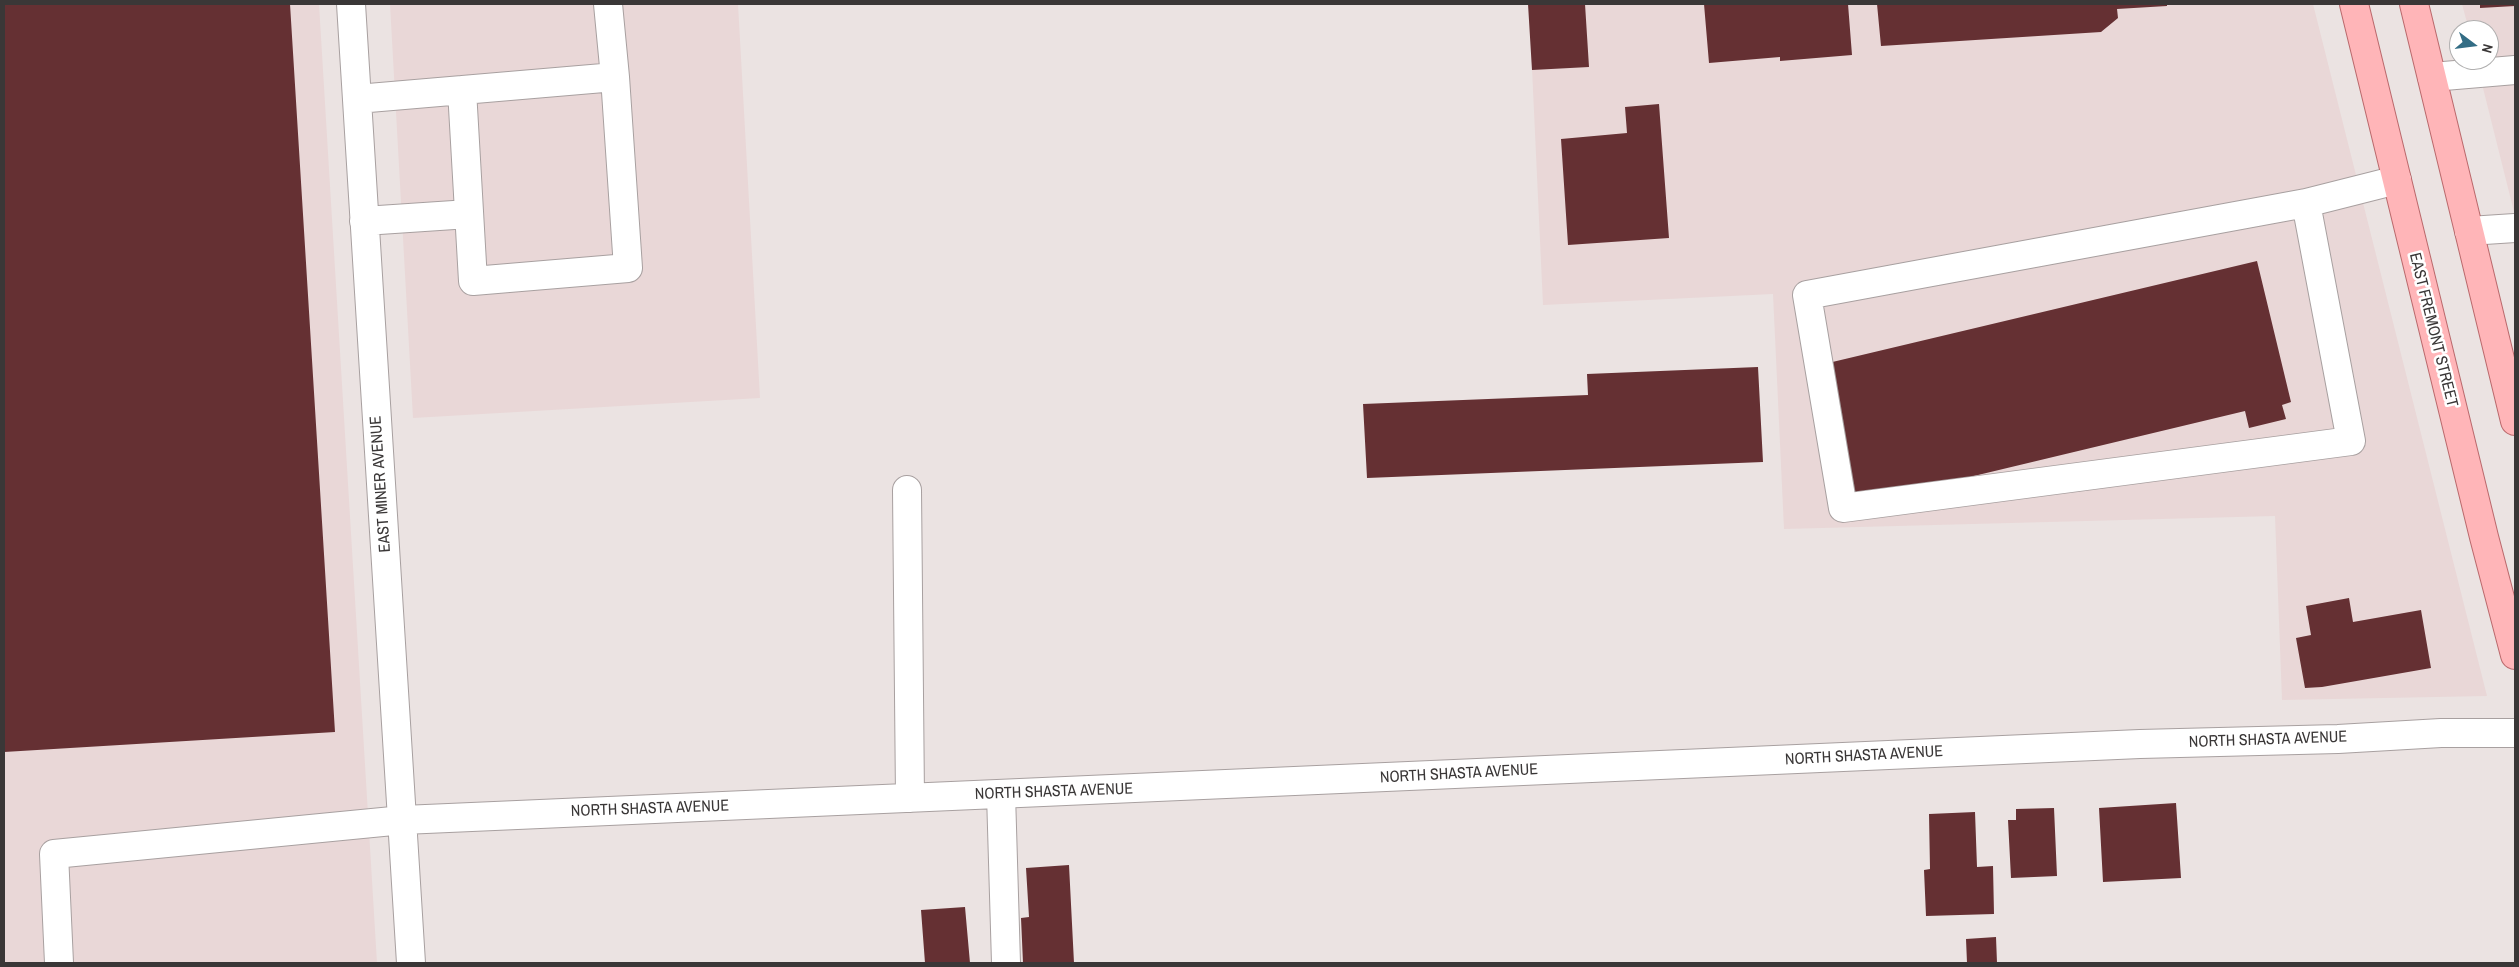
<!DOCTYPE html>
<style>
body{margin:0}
#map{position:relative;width:2519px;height:967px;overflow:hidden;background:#ebe3e2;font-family:"Archivo Narrow",sans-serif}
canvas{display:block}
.frame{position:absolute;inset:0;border:5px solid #3a3737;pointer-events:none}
.north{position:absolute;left:2449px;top:20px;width:50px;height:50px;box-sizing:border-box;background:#fff;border:1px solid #b0afaf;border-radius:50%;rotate:105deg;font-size:14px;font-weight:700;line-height:20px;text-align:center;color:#3a3737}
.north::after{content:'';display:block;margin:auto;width:18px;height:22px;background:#336d85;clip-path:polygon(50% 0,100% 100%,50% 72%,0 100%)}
</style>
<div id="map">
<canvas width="2519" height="967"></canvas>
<div class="frame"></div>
<div class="north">N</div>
</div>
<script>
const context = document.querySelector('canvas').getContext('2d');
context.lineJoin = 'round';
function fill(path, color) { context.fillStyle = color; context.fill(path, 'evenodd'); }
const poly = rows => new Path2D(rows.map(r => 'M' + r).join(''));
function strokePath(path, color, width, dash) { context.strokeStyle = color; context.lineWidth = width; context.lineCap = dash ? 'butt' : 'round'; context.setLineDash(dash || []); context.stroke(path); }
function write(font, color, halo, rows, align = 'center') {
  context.font = font + ' "Archivo Narrow",sans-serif'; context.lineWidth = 5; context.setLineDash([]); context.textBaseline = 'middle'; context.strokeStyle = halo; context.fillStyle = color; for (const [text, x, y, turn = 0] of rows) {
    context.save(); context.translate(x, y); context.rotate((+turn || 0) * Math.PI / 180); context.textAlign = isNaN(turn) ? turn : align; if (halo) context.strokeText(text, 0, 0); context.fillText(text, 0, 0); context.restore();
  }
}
fill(poly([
 [4,4,319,4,377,963,4,963],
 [390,4,738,4,760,398,413,418],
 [1529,4,2313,4,2487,696,2282,700,2275,516,1784,529,1773,294,1543,305],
 [2462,4,2515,4,2515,216,2476,60,2489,60,2489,30,2469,30]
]), '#e9d7d7');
fill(poly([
 [4,4,290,4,335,732,4,752],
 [1528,4,1585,4,1589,67,1532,70],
 [1704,4,1848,4,1852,55,1780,61,1780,57,1709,63],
 [1877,4,2167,4,2167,6,2117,9,2118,18,2101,32,1881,46],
 [2480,4,2515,4,2515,6,2480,8],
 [1659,104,1669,238,1568,245,1561,139,1627,133,1625,107],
 [2257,261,2291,402,2282,405,2286,419,2249,428,2245,411,1857,504,1824,364],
 [1758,367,1763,462,1367,478,1363,404,1588,395,1587,374],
 [2349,598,2353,622,2421,610,2431,668,2322,687,2305,688,2296,638,2311,635,2306,606],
 [2176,803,2181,878,2103,882,2099,808],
 [2054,808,2057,876,2011,878,2008,820,2016,820,2016,809],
 [1975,812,1977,867,1993,866,1994,914,1926,916,1924,870,1930,869,1929,814],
 [1069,865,1074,963,1023,963,1021,918,1029,917,1026,868],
 [965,907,970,963,925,963,921,910],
 [1996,937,1997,963,1967,963,1966,939]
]), '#653033');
const minor = poly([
 [351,4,411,963],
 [2432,77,2515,70],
 [462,90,473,281,628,268,615,77],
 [357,99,615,77,608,4],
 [2306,203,2351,441,1843,508,1807,295,2306,203,2397,180],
 [364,221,469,214],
 [2469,231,2515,228],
 [907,490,910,798],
 [1001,794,1006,963],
 [59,963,54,854,403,820,2140,744,2338,739,2441,733,2515,733]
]);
const major = poly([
 [2354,4,2484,537,2515,655],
 [2414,4,2515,421]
]);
strokePath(minor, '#a8a0a0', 30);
strokePath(major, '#ba696c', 30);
strokePath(minor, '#fff', 28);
strokePath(major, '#ffb5b8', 28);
write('16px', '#3a3737', '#fff', [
 ["EAST FREMONT STREET",2433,330,76],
 ["EAST MINER AVENUE",381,484,-94],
 ["NORTH SHASTA AVENUE",2268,740,-2],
 ["NORTH SHASTA AVENUE",1864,756,-3],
 ["NORTH SHASTA AVENUE",1459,774,-3],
 ["NORTH SHASTA AVENUE",1054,792,-2],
 ["NORTH SHASTA AVENUE",650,809,-2]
]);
</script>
